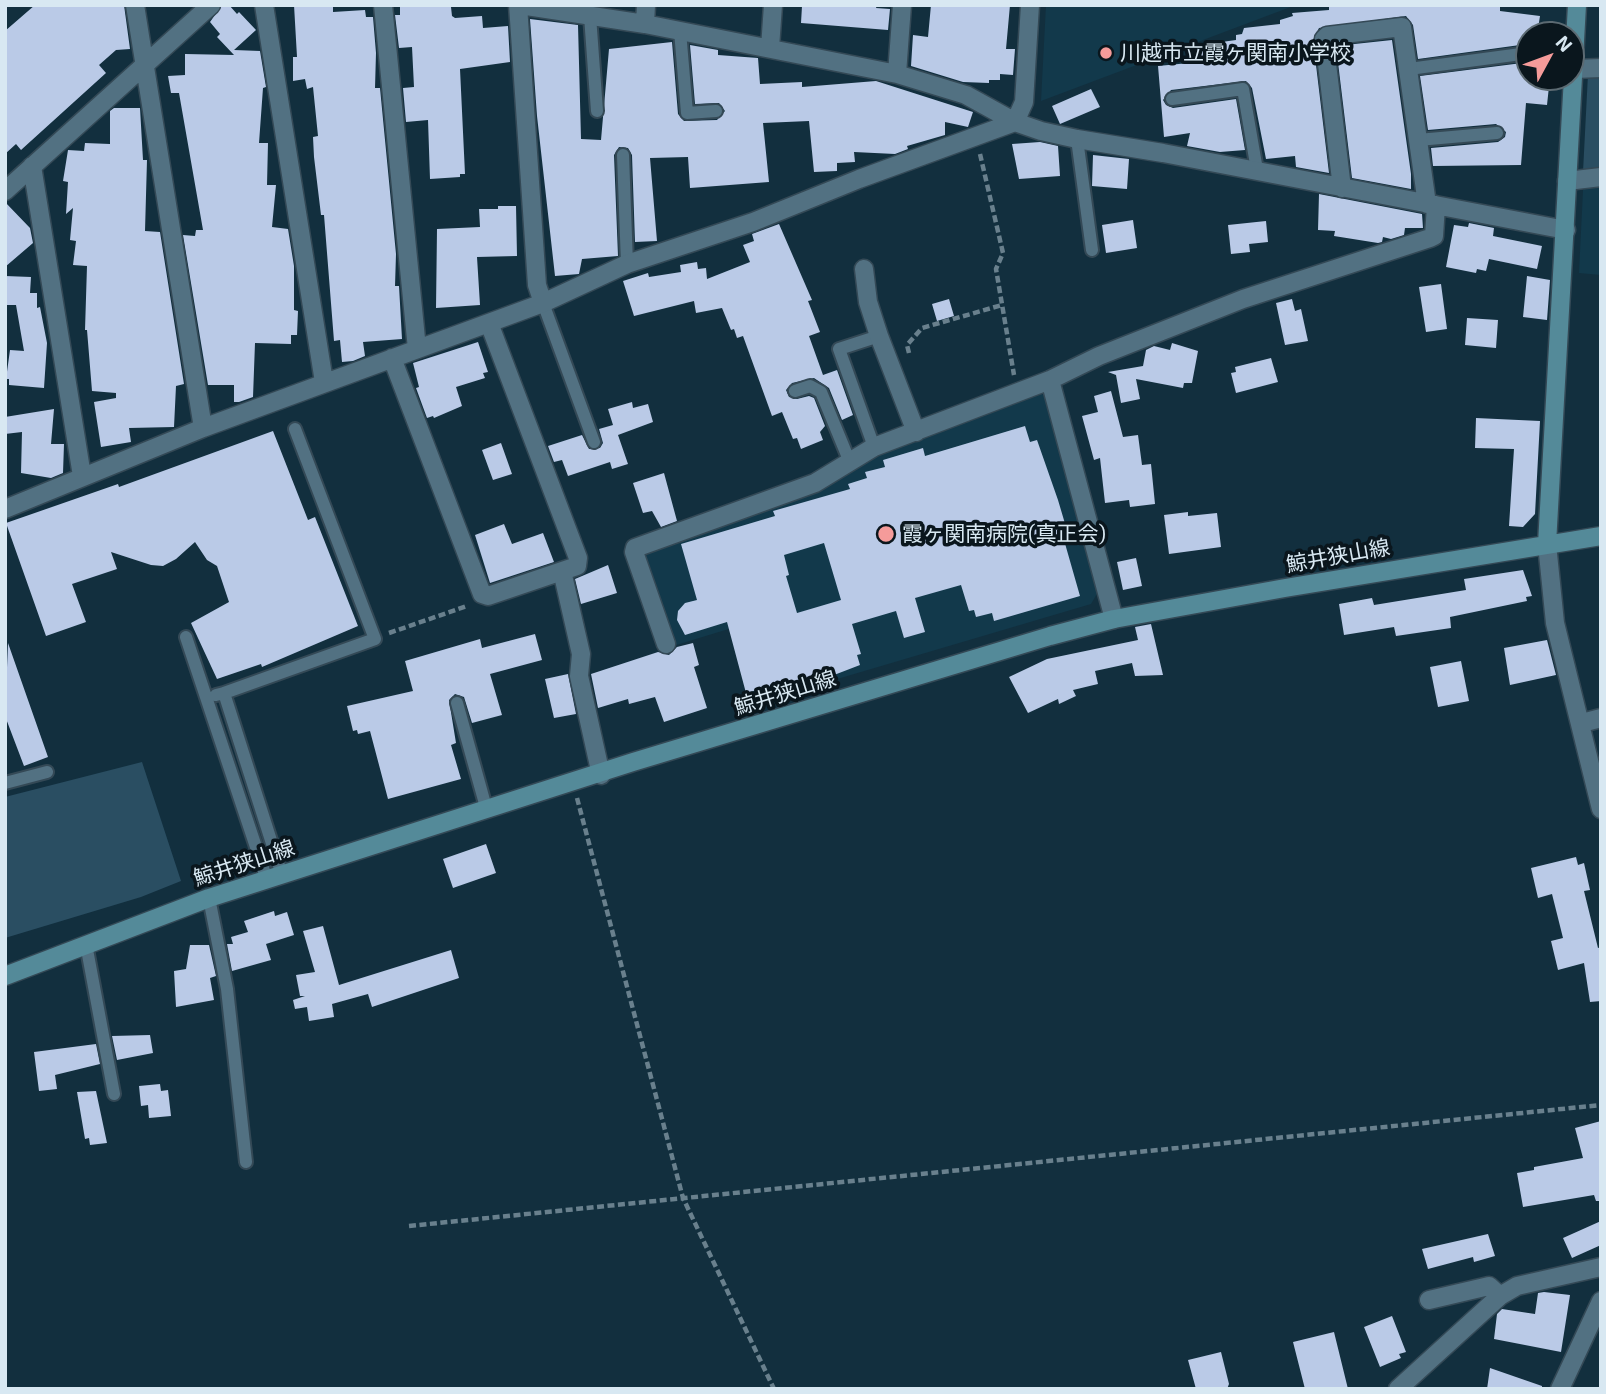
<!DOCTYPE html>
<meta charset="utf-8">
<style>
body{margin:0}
#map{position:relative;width:1606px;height:1394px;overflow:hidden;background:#122f3e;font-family:"Exo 2",sans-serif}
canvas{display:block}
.frame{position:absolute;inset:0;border:7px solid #d8e8f2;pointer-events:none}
.north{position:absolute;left:1515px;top:21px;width:70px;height:70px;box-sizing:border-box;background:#0a161d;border:2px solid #5c6a72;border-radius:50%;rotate:49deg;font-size:19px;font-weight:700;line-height:28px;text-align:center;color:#d8e8f2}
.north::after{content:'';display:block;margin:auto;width:24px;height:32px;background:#f59b9a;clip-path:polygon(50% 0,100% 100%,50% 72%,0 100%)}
</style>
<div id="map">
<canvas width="1606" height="1394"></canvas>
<div class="frame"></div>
<div class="north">N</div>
</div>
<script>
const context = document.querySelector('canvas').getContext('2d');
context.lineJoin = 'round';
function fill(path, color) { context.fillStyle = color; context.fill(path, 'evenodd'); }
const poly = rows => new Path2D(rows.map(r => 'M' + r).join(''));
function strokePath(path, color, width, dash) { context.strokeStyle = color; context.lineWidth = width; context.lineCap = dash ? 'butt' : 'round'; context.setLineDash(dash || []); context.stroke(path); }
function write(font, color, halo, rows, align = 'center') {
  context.font = font + ' "Exo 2","Noto Sans JP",sans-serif'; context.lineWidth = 7; context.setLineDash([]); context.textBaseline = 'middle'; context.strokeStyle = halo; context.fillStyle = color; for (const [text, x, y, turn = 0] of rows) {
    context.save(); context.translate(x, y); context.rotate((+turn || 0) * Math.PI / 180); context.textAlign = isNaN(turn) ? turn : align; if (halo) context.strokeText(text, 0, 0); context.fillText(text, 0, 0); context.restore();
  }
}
fill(poly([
 [1046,5,1296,5,1041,101],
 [1601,182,1601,275,1579,273,1583,190,1588,184],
 [1036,390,1045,396,1098,592,1091,604,817,685,794,609,673,646,641,560,645,550]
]), '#12394b');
fill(poly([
 [1588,74,1601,74,1601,170,1583,172],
 [142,762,181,881,141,897,5,938,5,797]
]), '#2a4e62');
fill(poly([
 [35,5,124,5,130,49,116,50,99,65,106,73,21,150,16,144,5,154,5,31],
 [222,5,229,5,237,14,239,12,256,30,234,50,260,51,266,87,263,88,259,143,268,143,267,185,276,185,272,227,288,229,294,266,294,310,298,311,297,335,291,335,291,344,255,343,253,397,239,402,234,402,234,385,208,385,183,235,195,236,196,230,203,230,179,93,171,93,168,76,185,75,185,54,234,55,217,37,220,34,210,22],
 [294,5,333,5,333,12,365,10,366,17,373,17,376,53,375,88,380,88,396,254,395,286,399,286,402,339,363,342,365,356,353,361,342,362,340,340,334,341,324,215,321,215,314,157,313,137,318,136,313,87,307,89,305,79,293,81,293,57,297,57],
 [400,5,451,7,452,16,455,18,482,16,483,28,508,26,510,62,460,69,465,174,460,174,460,177,430,179,428,120,406,122,403,88,414,87,412,47,399,48,395,15,400,15],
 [830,5,877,5,876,8,890,9,888,30,801,23,802,6],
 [931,5,1010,5,1006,49,1015,49,1013,75,1000,74,1000,80,989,80,989,83,963,82,911,66,913,35,928,37],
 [1329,5,1500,5,1500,11,1540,16,1537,35,1529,35,1529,51,1520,45,1418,59,1413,25,1406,16,1319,28,1313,40,1329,173,1296,167,1295,156,1266,159,1252,88,1246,81,1171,90,1163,100,1166,105,1173,108,1236,99,1245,150,1220,152,1187,146,1190,133,1164,137,1158,66,1189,63,1189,58,1194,58,1194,52,1200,52,1200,45,1236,40,1236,35,1242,34,1244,28,1280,24,1280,20,1293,16,1292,13,1329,10],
 [530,19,578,25,581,139,601,140,609,49,672,42,678,114,684,121,717,120,725,111,719,103,695,104,690,45,718,50,718,55,758,58,760,84,802,82,802,87,876,81,973,112,968,127,945,122,945,135,907,146,908,149,895,154,854,152,855,162,837,163,837,171,814,172,809,121,763,123,769,182,690,188,688,157,650,158,657,241,635,242,632,155,628,148,619,147,614,155,618,256,582,259,579,274,555,276,537,116],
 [1392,40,1411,174,1411,189,1352,178,1336,46],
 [1529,57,1529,77,1550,77,1547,105,1526,103,1521,165,1433,166,1431,148,1498,142,1505,137,1506,132,1496,124,1428,130,1420,76,1522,63],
 [1091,89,1100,107,1060,124,1052,106],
 [114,108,140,108,143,160,147,160,145,231,160,232,184,384,176,386,174,427,129,428,131,442,101,447,94,402,116,398,116,393,92,391,87,330,85,330,87,266,73,265,76,241,70,240,73,208,66,214,68,182,63,181,68,150,84,151,85,143,110,144,110,111],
 [1040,142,1058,146,1060,176,1019,179,1012,144],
 [1093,155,1129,159,1127,189,1092,186],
 [1319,194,1422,214,1423,228,1405,228,1404,235,1391,239,1383,237,1382,242,1378,243,1334,236,1335,231,1318,230],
 [5,202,30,228,33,243,5,267],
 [498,206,516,206,517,256,477,257,480,305,436,308,437,229,480,227,479,209,498,209],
 [1133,220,1137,248,1106,253,1102,225],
 [1266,221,1268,242,1249,244,1250,252,1231,254,1228,225],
 [1469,223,1494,228,1493,236,1542,246,1537,269,1489,259,1486,271,1477,269,1476,273,1446,267,1454,225,1468,227],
 [779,224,812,300,808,301,820,332,809,336,823,375,837,370,853,415,842,420,829,388,814,378,792,383,786,390,789,397,797,399,809,396,814,398,825,426,820,432,823,440,801,449,797,438,793,439,782,412,772,416,743,336,737,338,734,329,731,330,722,308,696,313,694,301,634,316,623,281,648,273,649,277,681,272,680,265,697,262,698,269,706,268,707,279,750,262,743,245,754,241,752,234],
 [5,276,31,277,30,293,37,293,37,308,40,307,47,343,44,388,9,385,9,379,6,379,10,350,24,351,16,305,5,305],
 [1527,276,1550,280,1547,320,1523,317],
 [1441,284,1447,329,1426,332,1419,287],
 [949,299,954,316,937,321,932,304],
 [1292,299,1295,311,1301,309,1308,341,1285,345,1276,303],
 [1467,318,1498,320,1496,348,1465,345],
 [478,342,488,372,483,373,485,378,456,387,462,406,434,418,433,416,427,418,416,388,419,387,413,363],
 [1172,343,1198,351,1192,383,1184,383,1183,388,1136,379,1140,399,1121,403,1116,375,1108,372,1143,366,1146,350,1154,346,1170,350],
 [1271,358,1278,382,1236,393,1231,373,1236,372,1235,367],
 [1111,391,1123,437,1138,435,1142,465,1151,464,1155,504,1130,507,1129,500,1105,503,1100,458,1094,460,1082,416,1098,412,1094,396],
 [632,402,633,408,648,404,653,422,618,435,628,464,612,469,610,462,568,476,562,460,554,462,548,446,582,435,589,449,600,448,603,443,599,429,613,425,608,409],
 [54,409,51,444,64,444,63,473,51,478,21,473,22,432,5,434,5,417],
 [1476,418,1540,421,1535,514,1523,527,1509,526,1514,449,1475,448],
 [1025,426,1030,442,1037,440,1058,500,1066,527,1061,528,1066,547,1080,596,994,621,992,613,976,617,974,610,969,611,961,585,915,598,925,632,904,638,896,611,852,624,861,654,857,655,860,665,782,695,779,684,746,693,727,622,685,635,677,620,678,611,685,603,697,600,681,544,775,516,773,511,850,489,848,484,867,478,865,472,885,467,883,460,923,448,925,456],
 [824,543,841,600,797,613,786,576,789,575,784,555],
 [273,431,308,520,315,517,358,626,262,667,261,664,217,679,191,623,229,602,217,566,207,560,195,542,176,559,163,566,151,565,111,552,117,569,72,584,86,622,46,636,6,523,118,484,119,487],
 [501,443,512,474,493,480,482,450],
 [664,473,677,521,661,527,652,511,643,513,633,483],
 [1188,512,1188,516,1217,513,1221,547,1169,554,1164,515],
 [504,524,512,544,543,533,554,562,490,583,475,535],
 [1136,558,1142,586,1123,590,1117,562],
 [608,565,617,593,581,604,575,579],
 [1523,570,1532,596,1526,597,1527,601,1450,617,1451,628,1396,636,1394,627,1344,635,1339,604,1372,598,1374,605,1466,590,1464,579],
 [1151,624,1163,675,1135,676,1132,663,1095,671,1098,684,1073,690,1076,696,1059,704,1058,699,1028,713,1009,677,1047,659,1138,640,1135,627],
 [535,634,542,660,490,674,502,715,472,723,464,697,455,694,449,700,456,743,451,745,461,779,388,799,370,731,358,734,357,730,353,731,347,706,413,691,405,661,480,639,482,648],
 [1547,640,1556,675,1510,685,1504,648],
 [8,643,48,757,24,766,5,716],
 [693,643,699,665,694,667,707,708,664,722,655,697,629,704,628,699,598,708,591,674,658,652,669,655,677,647],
 [1461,661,1469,701,1438,707,1430,667],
 [568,674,576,714,554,718,545,679],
 [486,844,496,873,453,888,443,859],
 [1576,857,1578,865,1584,863,1590,890,1584,891,1598,948,1601,947,1601,1001,1590,1002,1584,963,1558,970,1551,941,1563,938,1552,894,1538,898,1531,868],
 [274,911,275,916,287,912,294,935,266,944,271,960,232,971,227,944,233,944,231,937,248,932,244,921],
 [323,926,339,985,451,950,459,978,372,1007,368,994,332,1004,334,1017,309,1021,307,1007,295,1009,293,1000,305,996,300,996,296,975,315,972,303,931],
 [190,945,209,945,216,976,210,978,214,1000,176,1007,174,971,186,969],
 [150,1035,153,1053,117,1060,112,1036],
 [96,1044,100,1064,55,1075,57,1089,39,1091,34,1052],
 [160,1084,161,1091,168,1090,171,1116,149,1118,148,1105,141,1106,139,1086],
 [96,1091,107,1143,90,1145,89,1138,85,1139,77,1092],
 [1601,1121,1601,1201,1596,1201,1594,1195,1523,1207,1517,1173,1534,1170,1534,1167,1583,1158,1575,1128],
 [1601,1221,1601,1245,1572,1258,1563,1238],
 [1488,1234,1495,1256,1474,1262,1473,1257,1428,1269,1422,1249],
 [1544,1292,1570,1295,1561,1352,1494,1339,1497,1314,1502,1309,1535,1314,1538,1293],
 [1392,1316,1406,1352,1399,1354,1401,1358,1380,1367,1364,1327],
 [1334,1332,1348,1389,1305,1389,1293,1342],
 [1221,1352,1229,1384,1227,1389,1196,1389,1188,1360],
 [1490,1368,1542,1386,1542,1389,1487,1389]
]), '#bacae7');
const lane = poly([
 [590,16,597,111],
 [680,31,687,113,716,111],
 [1409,69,1521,54],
 [1172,99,1243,89,1257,170],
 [1077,139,1092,250],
 [1418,140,1497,133],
 [623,155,627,264],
 [543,303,594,442],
 [795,391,810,386,821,392,849,460],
 [874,447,839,349,879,336],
 [186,637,267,880],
 [224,693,375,639,295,429],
 [216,695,224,693,282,875],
 [457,703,487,811],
 [5,783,47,772],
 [209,898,227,989,246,1162],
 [86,944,114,1094]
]);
const street = poly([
 [135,5,203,428],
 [264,5,324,382],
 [383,5,417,349],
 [518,5,537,285,543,303],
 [520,5,645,24,897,74,966,95,1015,122,1041,131,1077,139,1163,153,1566,230],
 [645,24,646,5],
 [770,48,773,5],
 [1574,69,1601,68],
 [897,74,902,5],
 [32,166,82,476],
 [1567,181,1601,177],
 [1342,188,1324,39,1327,36,1402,27,1427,204],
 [5,191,211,5],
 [864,269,868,302,879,336,916,432],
 [392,358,482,594,488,596,577,566,578,558,489,323],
 [1050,380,1114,619],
 [5,509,203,428,543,303,627,264,753,222,859,179,1015,122,1024,102,1030,5],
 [1547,544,1555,623,1601,809],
 [562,571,581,654,579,676,601,775],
 [666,644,634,552,635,548,815,483,874,447,1050,380,1099,356,1243,299,1430,238,1434,236,1436,205],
 [1582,723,1601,718],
 [1429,1300,1489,1286,1500,1296],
 [1398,1389,1500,1296,1517,1286,1601,1267],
 [1560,1389,1601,1301]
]);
const secondary = poly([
 [1547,544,1577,5],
 [5,976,209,898,633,762,1050,636,1114,619,1285,588,1601,536]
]);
strokePath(lane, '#344956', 16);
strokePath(street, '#344956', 21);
strokePath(secondary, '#344956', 21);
strokePath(poly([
 [980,154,1003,253,996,269,1014,375],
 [909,353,907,345,922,328,1002,305],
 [389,633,467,606],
 [577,798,683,1198,774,1389],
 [409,1226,1601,1105]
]), '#69808d', 4.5, [7, 3.5]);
strokePath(lane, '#527182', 12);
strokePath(street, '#527182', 18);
strokePath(secondary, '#548a99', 18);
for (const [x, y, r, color] of [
 [1106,53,7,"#f59b9a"],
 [886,534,9,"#f59b9a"]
]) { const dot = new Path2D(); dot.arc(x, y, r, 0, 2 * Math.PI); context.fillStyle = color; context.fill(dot); strokePath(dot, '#0a161d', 2.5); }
write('21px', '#d8e8f2', '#0a161d', [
 ["川越市立霞ヶ関南小学校",1120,53],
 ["霞ヶ関南病院(真正会)",902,534]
], 'left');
write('21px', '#d8e8f2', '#0a161d', [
 ["鯨井狭山線",1338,556,-10],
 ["鯨井狭山線",785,693,-17],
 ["鯨井狭山線",244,863,-18]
]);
</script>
